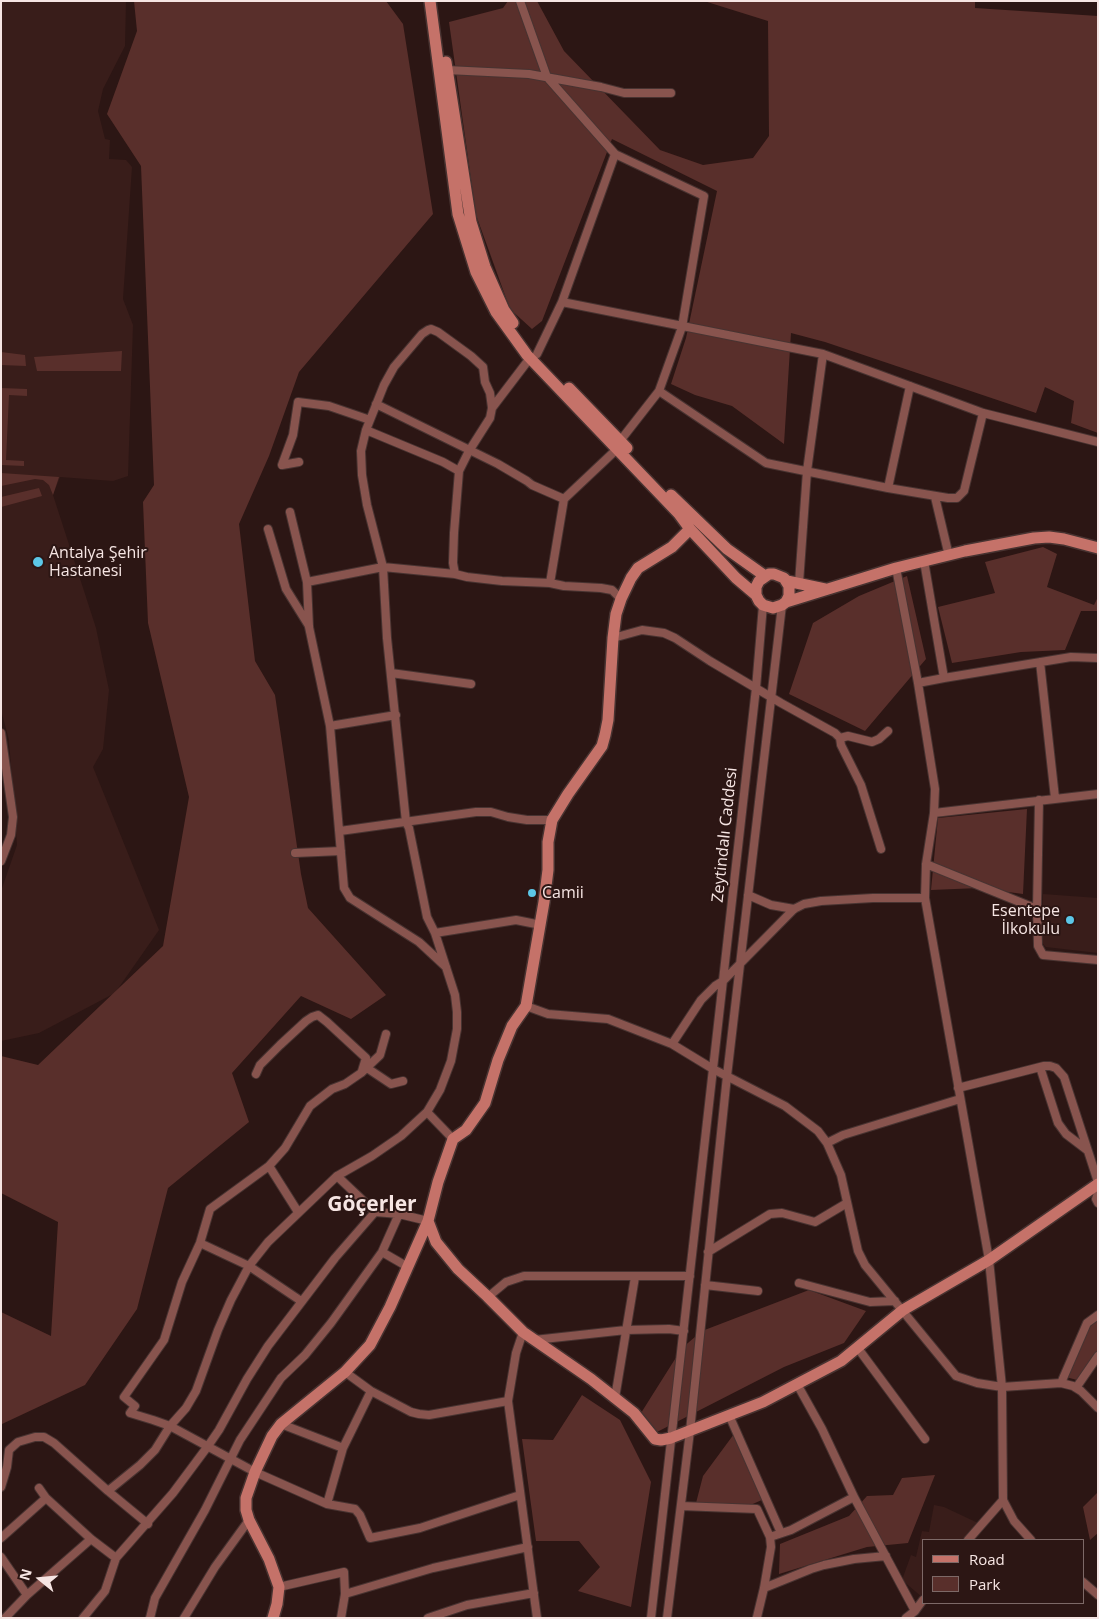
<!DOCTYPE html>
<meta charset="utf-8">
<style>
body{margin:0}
#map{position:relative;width:1099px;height:1619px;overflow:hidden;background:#2c1614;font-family:"Open Sans",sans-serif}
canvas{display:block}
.frame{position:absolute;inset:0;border:2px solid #f6e5e3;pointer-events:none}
.legend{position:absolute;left:922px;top:1539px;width:162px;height:65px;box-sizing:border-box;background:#2c1614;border:1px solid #7d6967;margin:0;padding:6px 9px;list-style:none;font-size:15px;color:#f6e5e3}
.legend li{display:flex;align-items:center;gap:10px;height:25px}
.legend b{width:25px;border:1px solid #7d6967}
.north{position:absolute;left:15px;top:1554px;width:50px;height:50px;-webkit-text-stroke:4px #2c1614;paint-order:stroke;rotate:287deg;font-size:14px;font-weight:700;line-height:20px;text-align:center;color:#f6e5e3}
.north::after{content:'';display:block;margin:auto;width:18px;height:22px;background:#f6e5e3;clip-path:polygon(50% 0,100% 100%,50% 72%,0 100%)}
</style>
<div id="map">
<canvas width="1099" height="1619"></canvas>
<div class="frame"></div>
<ul class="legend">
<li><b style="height:6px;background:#c57269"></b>Road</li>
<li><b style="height:14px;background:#592f2b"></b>Park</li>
</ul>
<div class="north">N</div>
</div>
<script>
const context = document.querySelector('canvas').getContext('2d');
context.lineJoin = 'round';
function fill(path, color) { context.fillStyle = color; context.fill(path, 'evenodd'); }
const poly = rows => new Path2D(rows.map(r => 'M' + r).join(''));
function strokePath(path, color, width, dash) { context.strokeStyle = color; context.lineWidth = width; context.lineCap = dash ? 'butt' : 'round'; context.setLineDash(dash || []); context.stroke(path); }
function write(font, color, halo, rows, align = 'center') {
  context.font = font + ' "Open Sans",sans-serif'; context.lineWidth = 4; context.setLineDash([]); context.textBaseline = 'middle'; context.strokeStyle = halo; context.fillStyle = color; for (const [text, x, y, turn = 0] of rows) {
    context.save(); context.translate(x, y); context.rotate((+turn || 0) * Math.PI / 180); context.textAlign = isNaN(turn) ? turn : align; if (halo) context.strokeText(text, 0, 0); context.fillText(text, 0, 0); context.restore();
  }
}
fill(poly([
 [1,1,126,1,125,46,103,89,98,111,105,139,110,140,109,159,126,160,132,167,123,299,133,325,128,476,113,481,60,477,53,495,96,628,109,690,103,749,93,767,159,930,115,993,39,1033,1,1041,1,891,17,845,9,740,1,710],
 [1043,894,1098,898,1098,953,1046,947,1042,943],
 [934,1505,944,1507,978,1523,966,1540,923,1540,922,1597,902,1580,911,1555,916,1557,922,1531,929,1532]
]), '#391d1a');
fill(poly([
 [134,1,386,1,403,24,433,214,299,372,269,456,239,524,255,661,275,695,301,874,308,908,386,995,351,1019,301,996,232,1073,249,1122,168,1188,137,1309,85,1385,2,1424,1,1312,51,1336,58,1222,1,1193,1,1056,38,1065,163,946,189,797,148,623,143,502,154,485,141,166,107,114,137,31],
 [508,1,537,1,564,51,660,150,703,165,753,158,769,136,768,21,704,1,975,1,975,8,1098,16,1098,433,1071,423,1074,401,1045,387,1036,413,825,342,791,333,784,444,732,406,695,395,671,384,686,338,717,191,612,139,542,321,532,329,510,309,476,215,449,22,503,8],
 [122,351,121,371,37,371,34,357],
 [1,352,25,355,26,366,1,365],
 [1,388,27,389,27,396,9,395,6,460,24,461,24,466,1,465],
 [1,473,59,477,53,495,49,485,43,480,35,479,1,486],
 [39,488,42,496,1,507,1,497],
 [1043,547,1057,554,1047,587,1094,605,1098,597,1098,611,1081,611,1065,650,1021,652,952,663,938,607,995,593,985,562],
 [907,576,926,659,865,731,789,694,813,623,859,596],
 [1027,809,1023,894,979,888,931,890,938,818],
 [809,1290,866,1311,844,1343,784,1367,657,1432,641,1413,682,1348,702,1331],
 [1098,1320,1098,1352,1094,1354,1077,1380,1066,1377,1088,1328],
 [582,1395,620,1420,651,1482,631,1607,578,1591,600,1567,579,1541,536,1541,522,1439,553,1440],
 [734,1434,764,1499,746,1507,696,1503,703,1476],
 [935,1475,908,1543,867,1547,779,1574,780,1544,849,1516,867,1496,893,1495,902,1478],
 [1098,1492,1098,1533,1090,1540,1083,1507]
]), '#592f2b');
const street = poly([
 [520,1,547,77,615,154,562,302,537,354],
 [447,70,529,74,601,87,624,93,671,93],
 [615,154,704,196,682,327,659,391],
 [562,302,823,354,983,413,1098,442],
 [376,404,498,464,527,481,532,485,564,499],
 [492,408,530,358],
 [366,430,443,462,459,471],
 [620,441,659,391,766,463,888,488,948,498,957,498,964,491,983,413],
 [299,462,282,465,293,435,298,402,329,406,370,420],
 [888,488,910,386],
 [935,497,949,556],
 [290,512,307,582,309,627,330,726,344,888,350,898,419,942,446,967],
 [268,529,286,589,309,626],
 [896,568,918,683,935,789,934,813,926,864,925,898,989,1260,1002,1387,1003,1500,1014,1521,1031,1540],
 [307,582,383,567,455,574,467,577,502,581,550,583,564,586,601,588,612,590,621,599],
 [550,583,564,499,617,449],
 [799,583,807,471,823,354],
 [613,638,642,630,664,633,675,638,710,661,781,703,835,733,840,738,841,745,861,785,881,849],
 [1040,662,1055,798],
 [391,673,471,684],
 [944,678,1071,657,1098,658],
 [918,683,944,678,924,561],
 [330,726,396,715],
 [1,733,13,817,11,835,1,861],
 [840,738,848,736,872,742,879,739,888,731],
 [934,813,1098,794],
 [340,831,476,812,491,812,508,817,527,820,552,820],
 [295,853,341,851],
 [926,864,1037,909,1038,946,1043,955,1098,960],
 [748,895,771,905,794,909],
 [1037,909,1039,800],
 [435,933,516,920,541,925],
 [526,1006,548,1014,608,1019,672,1044,713,1069,785,1106,818,1131,827,1143,841,1175,858,1251,865,1265,956,1376,977,1383,1002,1387,1061,1383,1073,1386,1081,1391,1098,1408],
 [386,1034,380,1055,361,1073,345,1084,332,1089,310,1106,285,1148,269,1166,210,1209,200,1243,182,1282,164,1340,124,1397,135,1406,130,1413,153,1420,170,1426,255,1472,327,1504,355,1509,360,1515,370,1538,420,1528,520,1495],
 [672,1044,701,1000,715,986,723,981,794,909,804,904,821,901,873,898,925,898],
 [1040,1067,1058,1123,1066,1134,1087,1150],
 [367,1068,391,1084,403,1081],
 [256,1074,260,1065,280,1045,306,1021,312,1017,318,1015,327,1022,366,1058,362,1071],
 [958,1088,1044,1066,1050,1066,1056,1068,1064,1077,1098,1182],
 [427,1112,453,1139],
 [827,1143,843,1135,960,1099],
 [269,1166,298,1212],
 [337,1176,375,1212,399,1214,428,1221],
 [1098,1193,1096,1199,1098,1203],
 [200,1243,249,1266,301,1301],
 [382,1252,408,1267],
 [708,1252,770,1214,782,1213,815,1222,847,1203],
 [799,1283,870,1302,895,1301],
 [705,1285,758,1291],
 [488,1297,506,1282,524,1276,690,1276],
 [523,1332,516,1353,508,1401,537,1618],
 [534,1340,626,1330,669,1329,684,1331],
 [857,1347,925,1439],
 [345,1372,371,1391,411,1412,419,1414,429,1415,508,1401],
 [1061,1383,1087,1323,1098,1315],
 [1076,1388,1098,1356],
 [615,1398,635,1277],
 [729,1415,781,1533],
 [281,1424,343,1448],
 [1,1487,7,1467,9,1450,18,1442,35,1437,44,1437,54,1443,108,1491,148,1524],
 [39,1488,46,1498,91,1539,116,1558],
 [108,1491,140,1465,155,1450,170,1426,186,1408,196,1391,218,1330,231,1300,249,1266,268,1242,337,1176,372,1156,401,1136,427,1112,440,1090,451,1061,457,1029,457,1012,455,995,435,933,427,917,409,828,406,822,387,638,383,567,367,505,362,475,361,451,366,430,384,385,394,367,422,334,428,330,431,329,438,332,471,356,483,367,485,382,490,393,492,408,490,418,469,451,459,471,454,533,453,563,455,574],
 [854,1497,915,1611],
 [327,1504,343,1448,371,1391],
 [681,1506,757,1509,770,1537,771,1547,764,1588,757,1617],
 [770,1537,791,1530,854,1497,822,1429,797,1384],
 [1,1538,46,1498],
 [968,1540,1003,1500],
 [1,1557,27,1595],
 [1083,1582,1098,1595],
 [279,1587,344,1572,345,1594,341,1618],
 [764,1588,811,1569,824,1565,854,1559,886,1556],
 [345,1594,433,1568,528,1547],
 [5,1618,27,1595,91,1539],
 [83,1618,105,1591,116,1558,173,1493,208,1446,219,1430,247,1379,268,1346,335,1258,375,1212],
 [150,1618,155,1598,205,1510,240,1440,281,1378,305,1355,331,1323,382,1252,399,1214],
 [184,1618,215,1567,249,1520],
 [428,1618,467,1605,534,1593],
 [651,1618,756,688,763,605],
 [667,1618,690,1431,727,1076,782,605],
 [906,1618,915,1611,923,1600]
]);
const secondary = poly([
 [430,1,458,214,476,272,496,312,527,355,679,514,690,529,736,578,756,595,759,601,763,605,773,608,782,605,786,602,789,596,789,586,784,578,774,574,769,574,759,581,756,587,756,595],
 [446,62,471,222,485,267,504,310,513,323],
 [569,388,627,448],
 [671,495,727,549,765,576],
 [787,581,825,589],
 [786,602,896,568,965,551,1034,538,1049,537,1064,539,1098,548],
 [428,1221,436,1242,458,1269,488,1297,523,1332,591,1379,634,1413,655,1439,661,1440,671,1438,763,1402,841,1361,903,1310,989,1260,1098,1184],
 [273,1618,277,1604,279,1587,269,1559,249,1520,246,1510,246,1498,255,1472,272,1436,281,1424,345,1372,370,1345,390,1307,428,1221,438,1182,453,1139,466,1130,485,1103,498,1060,512,1026,526,1006,544,902,548,870,548,842,552,820,568,794,602,746,605,735,608,720,613,638,616,614,621,599,631,578,638,568,672,547,690,529]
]);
strokePath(street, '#483331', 10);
strokePath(secondary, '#483331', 14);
strokePath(street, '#88544e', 8);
strokePath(secondary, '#c57269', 11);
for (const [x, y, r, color] of [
 [38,562,6,"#5cc7e7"],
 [532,893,5,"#5cc7e7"],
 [1070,920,5,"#5cc7e7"]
]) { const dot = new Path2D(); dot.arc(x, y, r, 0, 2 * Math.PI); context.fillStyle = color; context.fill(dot); strokePath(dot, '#2c1614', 2); }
write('16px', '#f6e5e3', '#2c1614', [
 ["Antalya Şehir",49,553],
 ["Hastanesi",49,571],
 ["Camii",542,893],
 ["Esentepe",1060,911,"right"],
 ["İlkokulu",1060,929,"right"]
], 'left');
write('16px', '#f6e5e3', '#2c1614', [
 ["Zeytindalı Caddesi",725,835,-84]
]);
write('bold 21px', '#f6e5e3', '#2c1614', [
 ["Göçerler",372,1205]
]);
</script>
